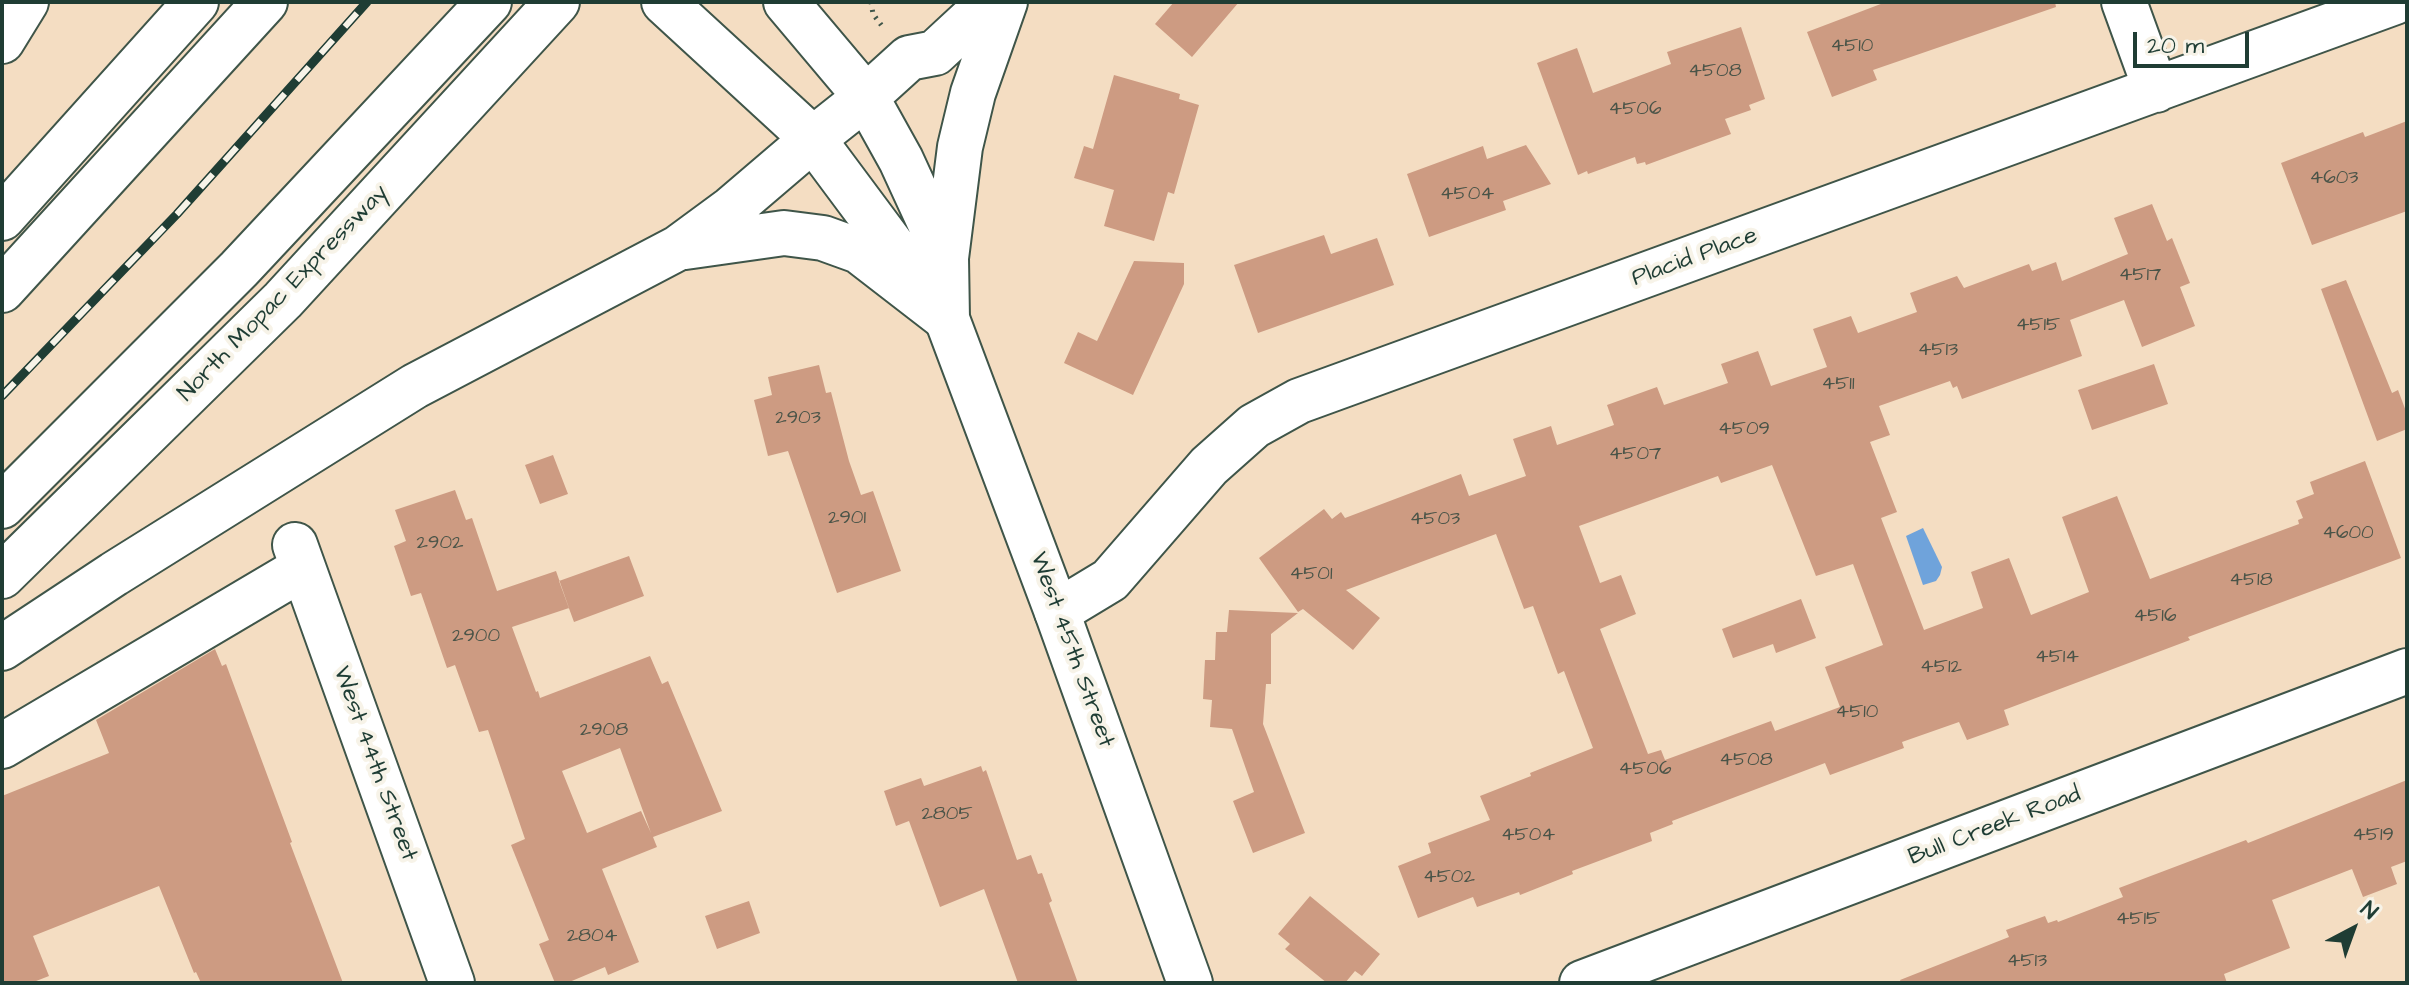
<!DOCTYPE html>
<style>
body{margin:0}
#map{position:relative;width:2409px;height:985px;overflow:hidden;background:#f4ddc2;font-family:"Architects Daughter",sans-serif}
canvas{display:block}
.frame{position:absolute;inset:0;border:4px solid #1f3d34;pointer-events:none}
.north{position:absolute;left:2313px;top:889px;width:80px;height:80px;-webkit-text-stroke:6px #f7f3e8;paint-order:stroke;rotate:41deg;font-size:22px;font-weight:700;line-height:32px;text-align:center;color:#1f3d34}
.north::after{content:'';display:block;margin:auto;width:28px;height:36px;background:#1f3d34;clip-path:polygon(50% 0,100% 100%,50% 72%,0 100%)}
.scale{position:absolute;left:2133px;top:32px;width:116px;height:36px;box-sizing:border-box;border:4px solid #1f3d34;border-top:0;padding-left:10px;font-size:24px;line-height:28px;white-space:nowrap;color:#1f3d34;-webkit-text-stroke:6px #f7f3e8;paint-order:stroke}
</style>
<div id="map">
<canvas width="2409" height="985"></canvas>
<div class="frame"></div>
<div class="north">N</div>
<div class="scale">20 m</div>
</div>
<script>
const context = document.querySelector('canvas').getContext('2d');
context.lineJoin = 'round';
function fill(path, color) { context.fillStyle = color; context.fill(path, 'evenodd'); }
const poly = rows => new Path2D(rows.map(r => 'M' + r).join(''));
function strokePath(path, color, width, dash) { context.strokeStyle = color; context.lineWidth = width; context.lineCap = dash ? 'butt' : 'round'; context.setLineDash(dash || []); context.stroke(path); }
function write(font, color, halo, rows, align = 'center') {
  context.font = font + ' "Architects Daughter",sans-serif'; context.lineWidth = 8; context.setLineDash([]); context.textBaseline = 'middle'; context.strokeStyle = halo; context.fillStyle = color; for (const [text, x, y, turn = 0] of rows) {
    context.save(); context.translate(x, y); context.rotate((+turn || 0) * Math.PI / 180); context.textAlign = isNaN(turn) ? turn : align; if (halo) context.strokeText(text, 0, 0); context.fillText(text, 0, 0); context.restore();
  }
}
fill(poly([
 [1923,528,1942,567,1940,575,1936,581,1923,585,1906,536]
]), '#6fa3db');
fill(poly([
 [1174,2,1239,2,1192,57,1155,24],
 [1886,2,2055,2,2056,7,1873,70,1877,80,1832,97,1807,32],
 [1741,27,1765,99,1749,105,1751,110,1725,119,1731,134,1646,165,1645,162,1637,164,1635,157,1588,174,1587,171,1578,175,1537,63,1577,48,1593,93,1671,64,1667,52],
 [1114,75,1180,94,1179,99,1199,105,1174,194,1168,192,1154,241,1104,226,1114,190,1074,178,1084,146,1093,149],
 [2407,121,2407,211,2312,245,2281,163,2363,132,2365,137],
 [1526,145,1551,184,1503,201,1506,210,1429,237,1407,174,1483,146,1487,159],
 [2152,204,2167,241,2172,238,2190,283,2180,287,2195,326,2142,347,2124,300,2070,320,2082,356,1962,399,1957,386,1953,388,1950,381,1879,406,1890,435,1870,442,1897,512,1881,518,1924,630,1983,608,1971,572,2009,558,2031,615,2089,592,2062,517,2117,496,2150,579,2299,524,2298,520,2303,518,2296,501,2314,494,2310,482,2365,461,2401,558,2188,637,2190,640,2004,710,2009,725,1967,740,1959,722,1902,742,1904,748,1830,775,1825,763,1672,821,1673,824,1650,833,1652,841,1572,871,1573,874,1520,895,1519,892,1477,907,1473,897,1418,918,1398,866,1431,853,1428,843,1490,820,1480,796,1531,776,1530,773,1593,748,1564,671,1558,674,1533,606,1524,609,1496,534,1346,590,1380,618,1353,650,1303,609,1298,612,1259,558,1324,509,1332,519,1341,512,1345,518,1461,474,1469,496,1526,476,1513,439,1551,426,1557,445,1614,425,1607,405,1657,387,1664,405,1728,383,1721,364,1758,351,1771,386,1827,367,1813,329,1851,316,1858,333,1917,312,1910,293,1957,276,1964,288,2029,264,2032,271,2056,262,2062,281,2128,254,2114,218],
 [1772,465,1816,576,1853,564,1883,645,1825,667,1840,707,1775,731,1771,721,1665,760,1661,750,1648,754,1600,629,1636,614,1621,575,1600,583,1579,526,1718,476,1721,483],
 [1324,235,1331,254,1377,238,1394,285,1258,333,1234,265],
 [1134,261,1184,263,1184,284,1133,395,1064,363,1078,332,1097,341],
 [2346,280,2392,393,2398,390,2407,414,2407,429,2377,441,2321,289],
 [2154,364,2168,404,2092,430,2078,390],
 [819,365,826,393,831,392,849,461,861,495,873,491,901,571,837,593,788,451,768,456,754,400,772,395,768,377],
 [553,455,568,494,540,504,525,465],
 [455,490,466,520,472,518,497,591,556,571,569,608,512,627,536,692,538,691,540,698,650,656,662,684,668,681,722,811,653,837,657,847,602,869,639,962,608,975,605,967,567,983,555,983,539,944,549,940,511,845,525,839,488,730,479,732,455,665,447,668,421,593,411,596,394,546,406,541,395,510],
 [620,748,651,833,641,811,587,833,562,771],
 [629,556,644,596,574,622,559,581],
 [1801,599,1816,638,1776,653,1773,644,1733,658,1722,629],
 [1229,610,1298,613,1271,634,1271,684,1266,684,1263,724,1305,833,1253,853,1233,801,1254,792,1232,729,1210,727,1212,700,1203,699,1205,660,1215,660,1216,632,1227,632],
 [215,649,222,666,226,664,292,842,290,843,343,983,201,983,196,972,194,973,159,886,33,936,49,976,31,983,2,983,2,796,109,753,96,720],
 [981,766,983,772,986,770,1017,860,1031,855,1038,874,1042,873,1052,901,1049,903,1078,983,1018,983,984,889,940,907,909,821,896,826,884,791,921,778,924,786],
 [2407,780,2407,861,2391,867,2397,884,2363,897,2352,869,2272,900,2290,948,2224,974,2227,983,1901,983,1900,980,2009,937,2006,930,2045,916,2048,923,2057,920,2058,922,2123,897,2119,888,2246,840,2248,843],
 [1310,896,1380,954,1362,976,1355,971,1345,983,1327,983,1285,949,1290,944,1278,934],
 [749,901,760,933,717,949,705,916]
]), '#cd9b82');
const minor = poly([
 [2124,2,2156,90],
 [295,545,452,983],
 [1057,612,1110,580,1209,466,1254,426,1299,401,2395,2],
 [2,746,303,568],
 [1582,983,2407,671]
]);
const major = poly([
 [664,2,813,139,947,319,1057,612,1190,983],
 [786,2,866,97,901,160,946,258,947,319],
 [813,139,866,97,909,58,935,53,990,2],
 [946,258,960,147,973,93,1005,2]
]);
const highway = poly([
 [2,41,26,2],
 [2,218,196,2],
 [685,247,784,233,823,238,859,251,947,319],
 [2,290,265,2],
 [2,506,239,269,489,2],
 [2,576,283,300,557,2],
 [2,648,114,574,415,386,678,248,731,209,813,139]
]);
strokePath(minor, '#3f5549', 48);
strokePath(major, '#3f5549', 48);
strokePath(highway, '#3f5549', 48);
strokePath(poly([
 [871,2,873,14,882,26]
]), '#3f5549', 5, [2, 6]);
strokePath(minor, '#fff', 44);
strokePath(major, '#fff', 44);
strokePath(highway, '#fff', 44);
const rail = poly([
 [2,396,177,214,367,2]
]);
strokePath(rail, '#1f3d34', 9);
strokePath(rail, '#f7f3e8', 6, [18]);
write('20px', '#4a5448', null, [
 ["4510",1852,47],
 ["4508",1715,72],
 ["4506",1635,110],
 ["4603",2334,179],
 ["4504",1467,195],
 ["4517",2140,276],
 ["4515",2038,326],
 ["4513",1938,351],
 ["4511",1838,385],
 ["2903",798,419],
 ["4509",1744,430],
 ["4507",1635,455],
 ["2901",847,519],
 ["4503",1435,520],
 ["4600",2348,534],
 ["2902",440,544],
 ["4501",1311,575],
 ["4518",2251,581],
 ["4516",2155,617],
 ["2900",476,637],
 ["4514",2057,658],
 ["4512",1941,668],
 ["4510",1857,713],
 ["2908",604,731],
 ["4508",1746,761],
 ["4506",1645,770],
 ["2805",947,815],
 ["4504",1528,836],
 ["4519",2373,836],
 ["4502",1449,878],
 ["4515",2138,920],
 ["2804",592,937],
 ["4513",2027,962]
]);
write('24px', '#1f3d34', '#f7f3e8', [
 ["Placid Place",1695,258,-20],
 ["North Mopac Expressway",284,294,-46],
 ["West 45th Street",1071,650,70],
 ["West 44th Street",374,764,70],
 ["Bull Creek Road",1995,827,-21]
]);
</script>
